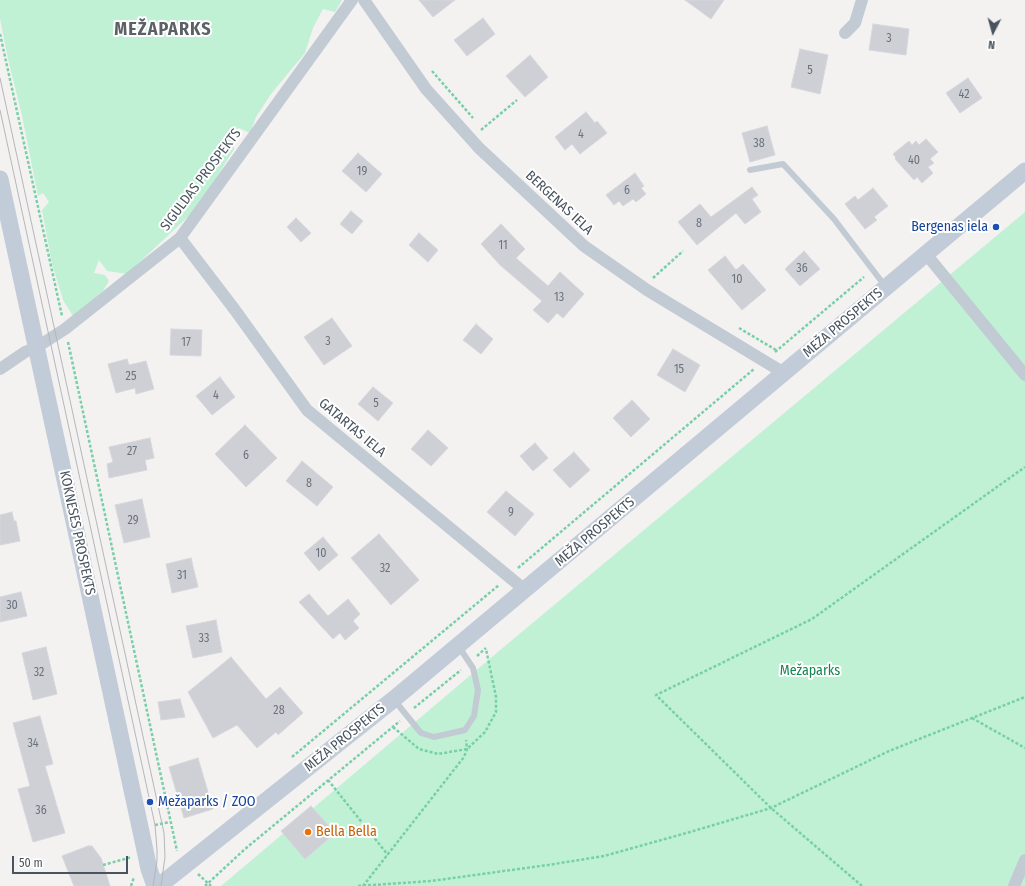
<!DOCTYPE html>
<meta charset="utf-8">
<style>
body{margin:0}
#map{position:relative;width:1025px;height:886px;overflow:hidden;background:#f4f1f1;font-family:"Fira Sans Condensed",sans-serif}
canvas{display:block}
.north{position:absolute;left:973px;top:12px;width:40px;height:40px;-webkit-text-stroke:3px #fff;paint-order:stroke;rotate:186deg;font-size:11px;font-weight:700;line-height:16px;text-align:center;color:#49545f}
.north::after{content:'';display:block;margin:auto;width:14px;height:18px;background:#49545f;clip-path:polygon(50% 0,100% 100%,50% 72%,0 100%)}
.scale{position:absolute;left:12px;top:856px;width:116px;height:18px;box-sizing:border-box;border:2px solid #49545f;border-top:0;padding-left:5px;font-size:12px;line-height:14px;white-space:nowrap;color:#49545f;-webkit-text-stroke:3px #fff;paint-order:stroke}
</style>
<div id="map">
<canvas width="1025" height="886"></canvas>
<div class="north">N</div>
<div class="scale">50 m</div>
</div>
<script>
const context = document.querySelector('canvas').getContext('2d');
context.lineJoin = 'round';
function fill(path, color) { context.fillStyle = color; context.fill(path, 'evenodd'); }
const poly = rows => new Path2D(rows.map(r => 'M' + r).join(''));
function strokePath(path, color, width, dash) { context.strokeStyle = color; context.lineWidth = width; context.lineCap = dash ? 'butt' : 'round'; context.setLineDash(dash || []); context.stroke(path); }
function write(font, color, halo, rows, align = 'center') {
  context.font = font + ' "Fira Sans Condensed",sans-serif'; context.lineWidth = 4; context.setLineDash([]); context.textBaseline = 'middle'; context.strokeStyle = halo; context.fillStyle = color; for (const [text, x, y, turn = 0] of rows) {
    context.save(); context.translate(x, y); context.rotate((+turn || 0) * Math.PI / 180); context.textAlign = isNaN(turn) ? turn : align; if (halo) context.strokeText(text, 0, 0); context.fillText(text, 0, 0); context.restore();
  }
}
fill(poly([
 [0,0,342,0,335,12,323,9,313,28,305,53,271,94,256,117,250,133,239,128,234,131,234,149,202,201,193,212,127,274,107,271,99,260,94,273,105,275,109,281,103,291,73,316,63,300,52,264,42,210,49,202,43,193,38,196,22,116,8,59,0,19],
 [1025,212,1025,886,221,886,499,651]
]), '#c0f1d5');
const building = poly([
 [419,0,455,0,433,17,419,0],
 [685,0,724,0,711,19,685,0],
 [483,18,495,34,467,56,454,40,483,18],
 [873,24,909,29,906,55,869,50,873,24],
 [800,49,828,55,820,94,791,87,800,49],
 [530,55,548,77,525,97,506,76,530,55],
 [968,78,982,98,960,113,946,93,968,78],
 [586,112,595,123,597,121,607,133,580,154,572,144,565,150,555,137,586,112],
 [767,126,775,155,750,162,742,133,767,126],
 [926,139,938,152,930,159,934,163,928,167,933,173,922,183,917,177,914,180,895,159,896,158,893,154,909,141,912,145,916,141,919,145,926,139],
 [358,153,382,174,366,192,342,171,358,153],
 [635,173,644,186,641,188,646,194,636,202,633,199,623,206,619,201,614,205,606,195,635,173],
 [752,187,758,195,752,199,761,212,745,224,736,213,697,245,678,222,700,204,711,217,752,187],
 [873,188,888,206,874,217,877,220,865,229,845,204,855,196,858,200,873,188],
 [351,211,363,221,352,234,340,224,351,211],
 [296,218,311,233,301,242,287,227,296,218],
 [501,224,525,249,516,258,548,286,560,272,584,294,563,318,557,313,548,323,533,310,542,301,500,265,481,244,501,224],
 [419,233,438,250,428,262,409,245,419,233],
 [804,251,820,269,800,286,785,269,804,251],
 [725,256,736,270,743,264,766,290,742,310,708,270,725,256],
 [332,318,352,346,324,365,304,337,332,318],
 [476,324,493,339,481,354,463,340,476,324],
 [171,329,202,330,201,356,170,355,171,329],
 [673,349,700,365,685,392,657,375,673,349],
 [127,359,129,365,146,361,154,389,136,394,135,388,116,393,108,364,127,359],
 [220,377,235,397,212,415,196,396,220,377],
 [373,387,393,403,378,421,358,404,373,387],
 [632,400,650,419,631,437,613,418,632,400],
 [245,425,277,458,246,487,215,454,245,425],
 [428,430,448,448,431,466,411,449,428,430],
 [150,438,154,458,145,460,147,470,109,478,107,464,113,462,109,447,150,438],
 [535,443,548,458,533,471,520,456,535,443],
 [574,452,590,470,570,488,553,470,574,452],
 [302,461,333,487,317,506,286,481,302,461],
 [506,491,534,514,515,536,487,512,506,491],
 [142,499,150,537,124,543,115,505,142,499],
 [12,512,14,521,16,521,20,541,0,545,0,515,12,512],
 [379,534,419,580,391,605,351,558,379,534],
 [323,537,338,555,319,571,304,553,323,537],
 [191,558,198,587,172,593,166,564,191,558],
 [21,592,27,616,0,622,0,597,21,592],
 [309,594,328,616,348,599,360,614,353,621,359,628,345,640,340,633,333,639,299,602,309,594],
 [216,620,222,652,193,658,186,626,216,620],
 [46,647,57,694,33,700,22,653,46,647],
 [231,657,266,699,280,687,303,713,278,735,276,732,257,748,237,725,213,738,188,692,231,657],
 [180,699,185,717,161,720,158,702,180,699],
 [40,716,53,764,45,766,65,833,33,842,18,789,30,786,13,723,40,716],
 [198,758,213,809,184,818,169,767,198,758],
 [311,806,335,833,305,859,281,831,311,806],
 [88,846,92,846,101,858,110,886,74,886,62,856,88,846]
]);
fill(building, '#ced0d6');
strokePath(building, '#d5d7dd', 1);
strokePath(poly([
 [0,34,62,316],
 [432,71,473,118],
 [481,130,517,100],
 [653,278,683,251],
 [739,328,776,350],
 [68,342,177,851],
 [775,352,864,277],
 [518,568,754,369],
 [477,656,486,648],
 [414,708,461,670],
 [972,718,1025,748],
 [393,727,419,749,438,754,467,749,485,732,496,712,496,697,486,649],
 [292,757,499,585],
 [328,780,388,855],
 [155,825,170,822],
 [103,865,132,857],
 [198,874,211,886],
 [131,886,134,877],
 [205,886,245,849,400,721],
 [358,886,431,881,548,865,604,856,690,832,771,808,889,751,1025,697],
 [363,886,464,757,467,749,466,740],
 [862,886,771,808,656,695,812,619,1025,467]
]), '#77d0a7', 2.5, [3, 2]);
strokePath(poly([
 [750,170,783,164,834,219,885,286],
 [395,701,421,733,434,737,465,730,474,716,478,690,473,668,459,647]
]), '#c2cbd3', 6);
strokePath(poly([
 [364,0,426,89,479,148,584,246,647,290,784,373],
 [845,33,855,23,862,0],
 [180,238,235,310,307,410,525,590],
 [926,254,1025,375],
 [0,369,25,352,37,347,65,329,180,238,352,0],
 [1014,886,1025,860]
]), '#c2cbd3', 12);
strokePath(poly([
 [0,179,140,827,149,869,155,886],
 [159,886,394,699,1025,171]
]), '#c2ccd8', 17);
strokePath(poly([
 [0,78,164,833,165,857,161,886],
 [0,110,155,825,157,849,157,861,153,886]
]), '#b3b6bc', 1);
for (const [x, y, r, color] of [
 [996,227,4,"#1a4fb4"],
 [150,802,4,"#1a4fb4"],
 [308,832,4,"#e8710a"]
]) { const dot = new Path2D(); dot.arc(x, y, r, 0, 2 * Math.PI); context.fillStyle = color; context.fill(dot); strokePath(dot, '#fff', 1.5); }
write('12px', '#6a737d', null, [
 ["3",889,39],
 ["5",810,71],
 ["42",964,95],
 ["4",581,135],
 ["38",759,144],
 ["40",914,161],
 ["19",362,172],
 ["6",627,191],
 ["8",699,224],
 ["11",503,246],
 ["36",802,269],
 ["10",737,280],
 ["13",559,298],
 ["3",328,342],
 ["17",186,343],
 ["15",679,370],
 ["25",131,377],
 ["4",216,396],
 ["5",376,404],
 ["27",132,452],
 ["6",246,456],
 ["8",309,484],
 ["9",511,513],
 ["29",133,521],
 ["10",321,554],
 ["32",385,569],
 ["31",182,576],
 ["30",12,606],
 ["33",204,639],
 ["32",39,673],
 ["28",279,711],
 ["34",33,744],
 ["36",41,811]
]);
write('14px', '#49545f', '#fff', [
 ["SIGULDAS PROSPEKTS",201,180,-53],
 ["BERGENAS IELA",559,203,43],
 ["MEŽA PROSPEKTS",843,323,-40],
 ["GATARTAS IELA",352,428,40],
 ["MEŽA PROSPEKTS",595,532,-40],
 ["KOKNESES PROSPEKTS",77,533,78],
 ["MEŽA PROSPEKTS",345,738,-39]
]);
write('14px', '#164399', '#fff', [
 ["Bergenas iela",988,227],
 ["Mežaparks / ZOO",158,802,"left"]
], 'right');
write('14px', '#168451', '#fff', [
 ["Mežaparks",810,671]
]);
write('14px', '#c56008', '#fff', [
 ["Bella Bella",316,832]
], 'left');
context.letterSpacing = '1px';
write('bold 18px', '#5d6166', '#fff', [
 ["MEŽAPARKS",163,30]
]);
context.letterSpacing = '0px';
</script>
